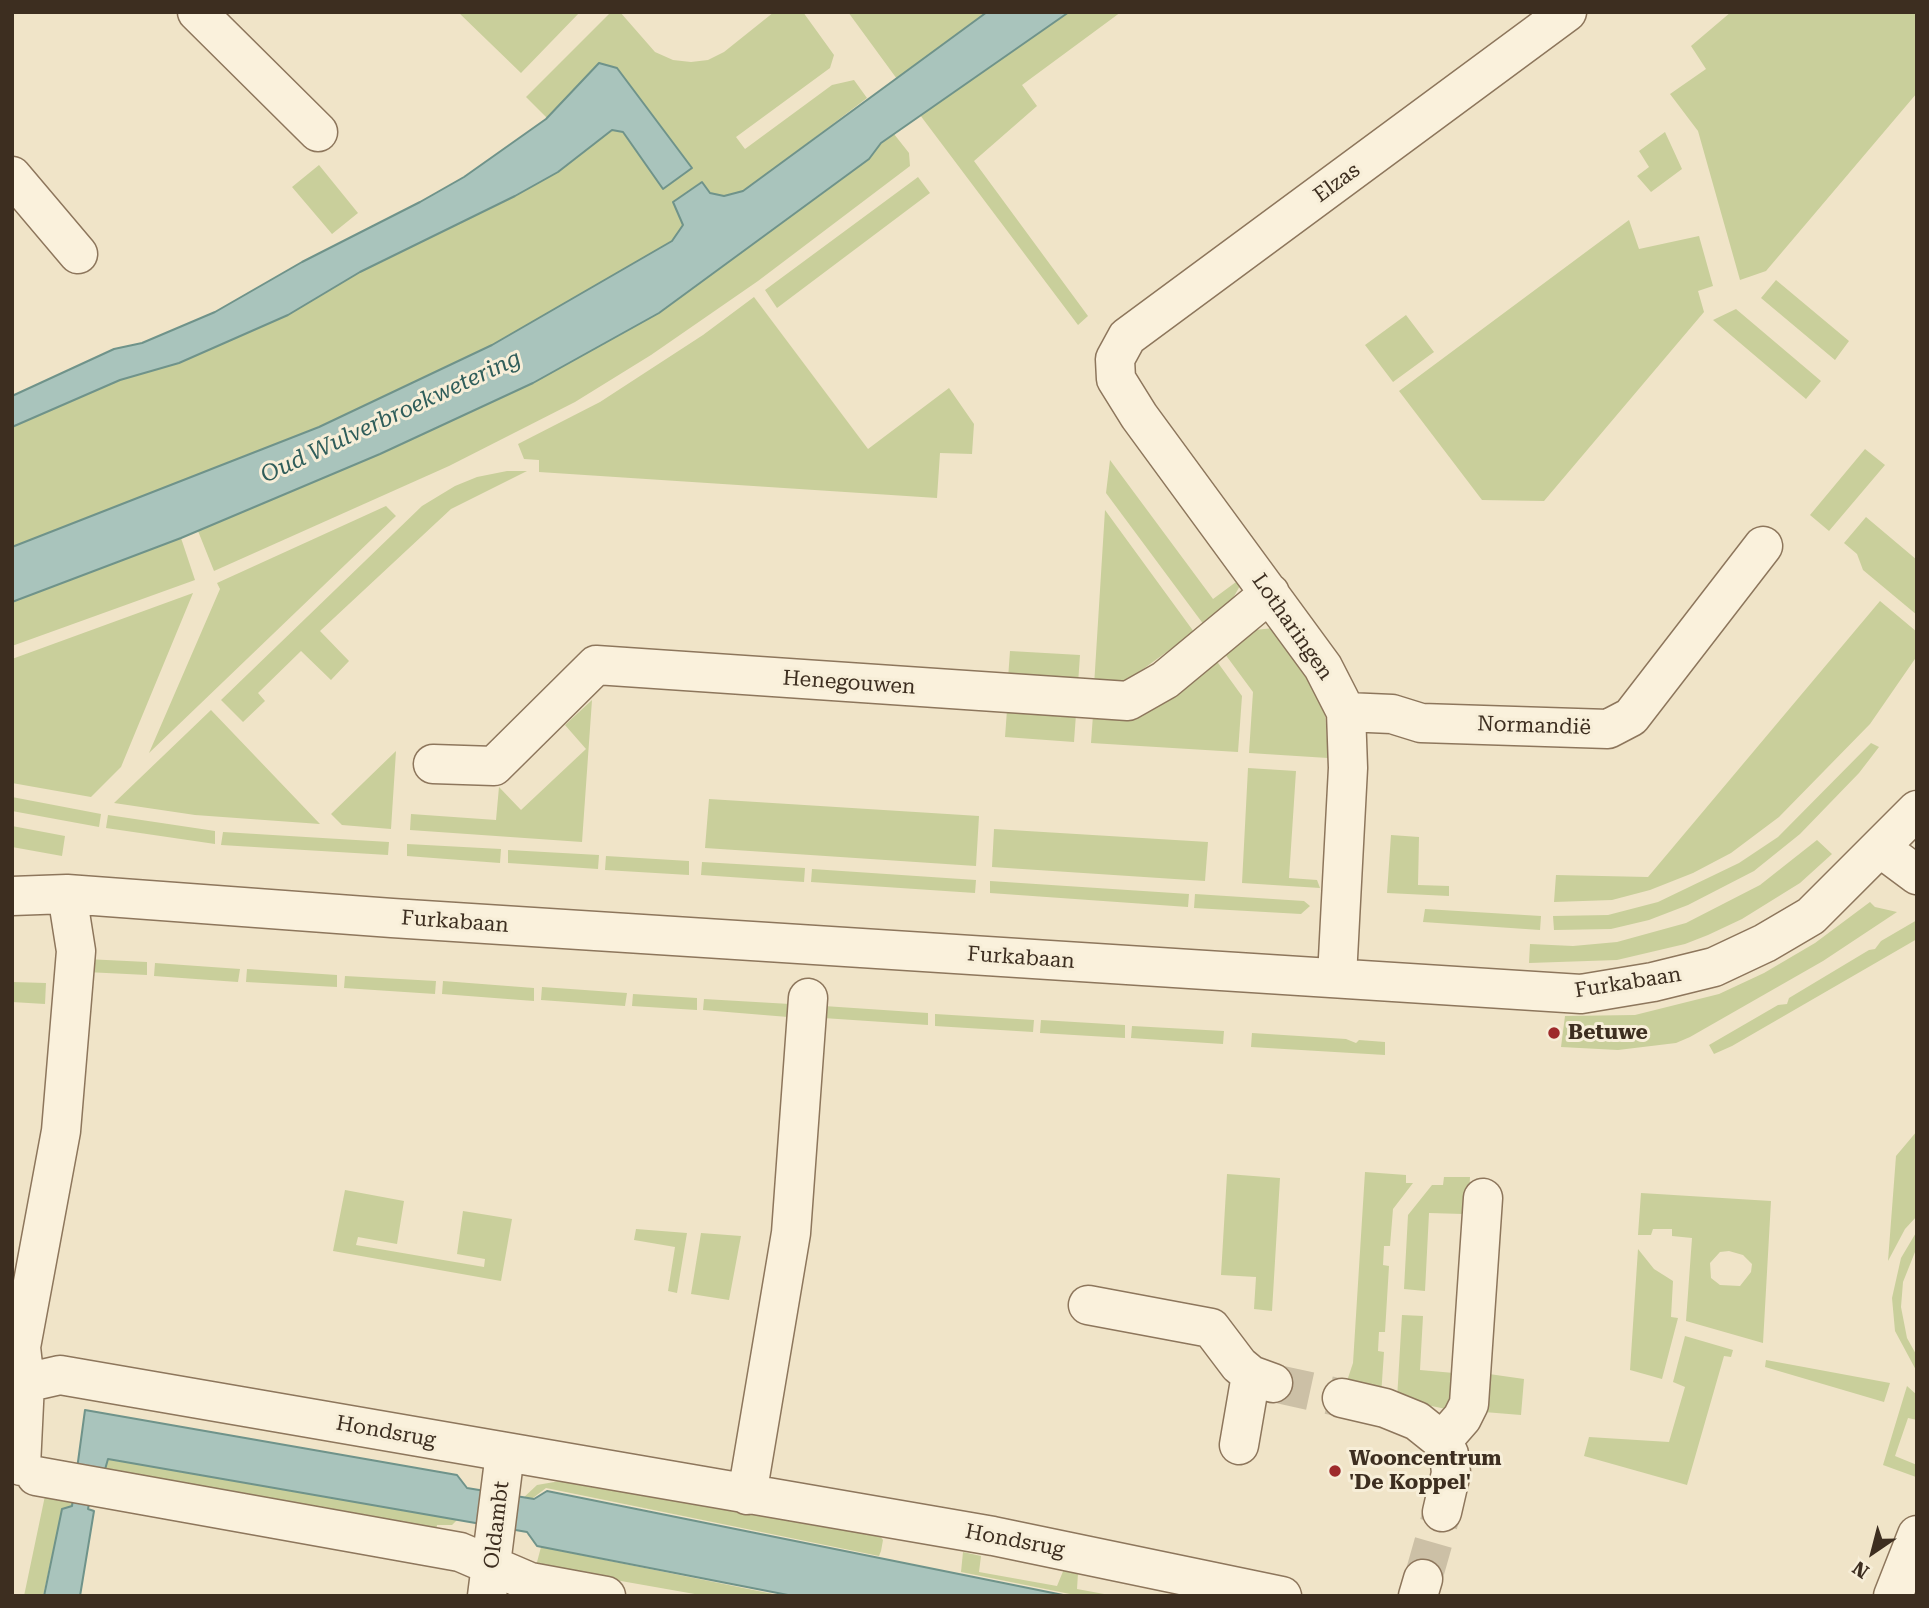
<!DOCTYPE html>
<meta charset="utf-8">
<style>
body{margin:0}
#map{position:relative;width:1929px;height:1608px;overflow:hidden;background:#f0e4c8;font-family:"Roboto Serif",serif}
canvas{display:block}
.frame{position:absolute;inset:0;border:14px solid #3d2e20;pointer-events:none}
.north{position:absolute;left:1838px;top:1517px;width:70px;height:70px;-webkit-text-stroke:5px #f7eed8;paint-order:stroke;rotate:215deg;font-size:19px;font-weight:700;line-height:28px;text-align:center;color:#3d2e20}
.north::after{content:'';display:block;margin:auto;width:24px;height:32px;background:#3d2e20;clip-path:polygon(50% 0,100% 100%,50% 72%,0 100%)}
</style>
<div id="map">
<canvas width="1929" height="1608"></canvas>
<div class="frame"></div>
<div class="north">N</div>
</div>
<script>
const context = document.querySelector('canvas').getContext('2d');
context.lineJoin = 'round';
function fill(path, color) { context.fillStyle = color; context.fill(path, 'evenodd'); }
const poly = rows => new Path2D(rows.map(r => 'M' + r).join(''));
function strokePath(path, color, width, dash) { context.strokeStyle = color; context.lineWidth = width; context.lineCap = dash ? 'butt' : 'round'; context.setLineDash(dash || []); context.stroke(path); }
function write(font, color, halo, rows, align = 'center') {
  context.font = font + ' "Roboto Serif",serif'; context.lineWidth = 6; context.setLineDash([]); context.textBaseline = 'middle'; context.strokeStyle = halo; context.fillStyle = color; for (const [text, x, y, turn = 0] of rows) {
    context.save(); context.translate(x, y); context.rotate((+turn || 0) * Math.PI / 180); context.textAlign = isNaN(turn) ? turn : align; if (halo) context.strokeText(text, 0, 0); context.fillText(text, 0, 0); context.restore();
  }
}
fill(poly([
 [458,12,580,12,521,73],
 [611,12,620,12,655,52,673,60,691,62,708,60,724,52,774,12,803,12,834,55,830,68,736,137,745,149,832,85,854,80,867,98,743,192,724,196,710,193,701,182,674,202,684,226,672,241,492,345,319,427,12,547,12,427,120,380,288,315,360,272,515,196,558,172,612,130,623,132,663,188,599,64,547,118,526,97],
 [848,12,987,12,897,79],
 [1069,12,1121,12,1022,85,1037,106,974,161,1088,316,1078,325,920,115],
 [1731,12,1917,12,1917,93,1766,271,1740,280,1698,131,1670,94,1706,69,1691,46],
 [1665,132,1682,169,1651,192,1637,176,1649,167,1639,151],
 [894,134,909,153,910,166,758,281,651,355,575,402,449,466,214,571,198,531,380,454,533,383,659,313,869,159,881,143],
 [319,165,358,213,332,234,292,187],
 [918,177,930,193,777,308,765,290],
 [1629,220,1639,249,1699,236,1713,286,1698,291,1704,312,1544,501,1482,500,1399,391],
 [1776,280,1849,341,1835,360,1761,298],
 [754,297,868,449,949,388,974,424,972,454,940,453,937,498,539,472,539,460,524,459,518,444,600,402,703,335],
 [1736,309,1821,381,1806,399,1713,320],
 [1406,315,1434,352,1393,382,1365,345],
 [1865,449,1885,465,1829,531,1810,515],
 [1110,460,1213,599,1236,582,1241,584,1228,607,1204,625,1106,493],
 [507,471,527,471,451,509,320,631,349,661,331,680,301,651,258,693,265,701,243,722,221,700,422,506,455,486,477,477],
 [386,506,396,516,149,753,220,589,217,583],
 [1105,510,1194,632,1124,683,1094,686],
 [1866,517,1917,560,1917,615,1863,570,1857,554,1844,543],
 [181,538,195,580,12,646,12,602],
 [193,593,121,767,91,797,12,783,12,659],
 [1880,601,1917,632,1917,656,1870,724,1779,817,1731,853,1693,873,1650,890,1612,900,1554,902,1556,875,1648,877],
 [1274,628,1306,672,1325,709,1328,758,1249,753,1253,692,1222,650,1245,631],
 [1010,651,1080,655,1078,684,1008,679],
 [1213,656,1242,696,1238,752,1091,743,1093,715],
 [592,700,582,842,410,830,411,814,496,820,499,787,521,810,586,749,565,725],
 [211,710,320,824,195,815,114,803],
 [1007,710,1076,714,1074,742,1005,737],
 [1871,743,1879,747,1859,773,1800,834,1754,871,1688,905,1649,920,1611,929,1554,930,1553,916,1608,915,1658,902,1739,863,1778,837],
 [396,751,391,829,342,825,331,814],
 [1248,768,1296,771,1289,878,1317,880,1320,888,1242,883],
 [12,797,101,814,99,827,12,811],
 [709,799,979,816,976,866,705,848],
 [108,815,215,831,215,844,106,828],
 [12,826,65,836,62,856,12,847],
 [994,829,1208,842,1205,881,992,867],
 [223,832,389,842,388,855,221,845],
 [1391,835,1419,837,1418,885,1449,886,1449,896,1387,893],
 [1817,840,1832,854,1800,883,1742,919,1708,935,1685,944,1617,960,1529,963,1530,944,1573,946,1617,942,1686,923,1760,885],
 [407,844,501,849,500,863,407,856],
 [508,850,599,855,598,869,508,863],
 [606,856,689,861,689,875,605,870],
 [702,862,805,868,804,882,701,875],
 [812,869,976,880,975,893,811,882],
 [990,881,1189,894,1188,907,990,893],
 [1195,894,1304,901,1310,906,1301,914,1194,908],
 [1870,902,1875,907,1897,912,1823,961,1690,1037,1676,1043,1618,1050,1561,1047,1565,1016,1635,1015,1719,994,1764,973,1815,943],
 [1425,909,1541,916,1540,930,1423,922],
 [1917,920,1917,939,1732,1046,1714,1054,1709,1045,1778,1005,1787,1004,1789,998,1869,950,1875,949,1881,941],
 [86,959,147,962,147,975,86,972],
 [155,963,240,969,238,982,154,976],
 [247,969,337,975,337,987,246,982],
 [345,976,436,981,435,994,344,988],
 [443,981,534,988,534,1001,442,994],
 [12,982,46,983,45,1004,12,1002],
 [542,987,627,993,625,1006,541,1000],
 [633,994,697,998,697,1010,632,1006],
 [704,999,790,1004,788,1017,703,1010],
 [824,1006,928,1013,928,1025,823,1018],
 [935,1014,1034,1020,1033,1032,935,1026],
 [1041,1020,1125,1025,1125,1038,1040,1033],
 [1132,1026,1224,1031,1223,1044,1131,1038],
 [1252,1033,1346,1039,1356,1043,1359,1040,1385,1042,1385,1055,1251,1047],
 [1917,1131,1917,1216,1905,1229,1888,1261,1896,1156],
 [1365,1172,1406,1175,1406,1183,1413,1183,1393,1209,1390,1246,1384,1246,1383,1265,1389,1266,1385,1332,1379,1332,1378,1351,1384,1352,1381,1396,1345,1387,1353,1363],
 [1227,1174,1280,1178,1272,1311,1254,1309,1256,1277,1221,1275],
 [1444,1177,1470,1177,1468,1210,1463,1214,1429,1213,1425,1291,1404,1289,1408,1215,1432,1185,1443,1185],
 [345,1190,404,1201,397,1244,358,1237,356,1245,484,1267,485,1259,457,1254,463,1211,512,1219,501,1281,333,1251],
 [1641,1193,1771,1201,1763,1343,1686,1321,1692,1238,1672,1236,1672,1229,1653,1229,1651,1235,1638,1235],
 [1729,1251,1743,1255,1752,1264,1751,1272,1740,1286,1720,1285,1711,1278,1710,1263,1720,1252],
 [636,1229,687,1233,677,1293,668,1291,675,1247,634,1240],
 [1917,1231,1917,1247,1903,1282,1901,1307,1907,1338,1917,1356,1917,1372,1895,1331,1892,1298,1901,1258],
 [701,1233,741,1236,729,1300,691,1294],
 [1638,1249,1654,1269,1673,1281,1671,1317,1678,1318,1662,1379,1630,1370],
 [1402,1315,1423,1316,1420,1370,1454,1373,1451,1410,1397,1399],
 [1685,1336,1733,1350,1731,1357,1724,1356,1687,1485,1584,1456,1589,1437,1669,1442,1685,1387,1673,1382],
 [1766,1360,1890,1383,1884,1402,1765,1367],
 [1489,1374,1524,1379,1521,1415,1484,1412],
 [1907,1386,1917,1395,1917,1420,1908,1418,1895,1456,1917,1465,1916,1477,1883,1465],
 [107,1459,284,1490,458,1519,452,1525,437,1525,436,1532,104,1473],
 [560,1481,880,1536,883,1540,881,1551,879,1556,546,1488,533,1498,531,1507,521,1500,537,1485],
 [46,1491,74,1496,72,1506,62,1510,43,1596,24,1596],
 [541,1547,783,1596,706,1596,536,1566],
 [963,1552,981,1556,979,1572,1057,1586,1064,1569,1078,1573,1077,1589,1115,1596,1080,1596,961,1572]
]), '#c9cf9b');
const water = poly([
 [987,12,1069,12,881,143,869,159,659,313,533,383,380,454,181,538,12,602,12,547,319,427,492,345,672,241,683,225,673,202,702,182,710,193,724,196,743,191,987,12],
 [599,63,617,68,692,168,663,189,623,132,612,130,558,172,515,196,360,272,288,315,179,363,120,380,12,427,12,396,114,349,142,343,215,312,302,262,420,202,464,177,546,119,599,63],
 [85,1410,457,1475,467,1488,534,1499,547,1491,1068,1596,793,1596,537,1546,527,1532,108,1459,104,1473,95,1473,88,1509,94,1511,80,1596,44,1596,62,1509,72,1506,85,1410]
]);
fill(water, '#a9c4bc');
strokePath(water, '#6f938a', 2);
strokePath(poly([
 [1273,1383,1342,1398],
 [1423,1579,1442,1512]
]), '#ccc0a6', 38, [38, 19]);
const minor = poly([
 [197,12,318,132],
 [12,176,78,254],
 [1346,712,1392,714,1421,723,1608,729,1631,717,1763,546],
 [433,764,494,766,596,665,1128,701,1165,680,1270,593],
 [1882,849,1917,875],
 [12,896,67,894,392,918,1581,994,1653,982,1714,967,1765,943,1811,916,1917,810],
 [1337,977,1348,768,1346,712,1323,667,1139,416,1116,379,1115,359,1127,337,1567,12],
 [1088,1305,1211,1328,1239,1365,1251,1375,1273,1383],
 [25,1383,60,1375,993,1536,1282,1596],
 [1342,1398,1385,1408,1417,1421,1442,1441],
 [1239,1445,1251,1375],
 [21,1466,25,1383,21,1347,61,1131,76,951,67,894],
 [36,1476,460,1552,530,1582,606,1596],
 [747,1495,791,1233,808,998],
 [1442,1512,1451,1473,1449,1454,1442,1441,1462,1418,1469,1404,1483,1198],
 [487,1596,505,1453],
 [1418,1596,1423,1579],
 [1893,1596,1917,1535]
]);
strokePath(minor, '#8d765c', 41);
strokePath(minor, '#faf1dc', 38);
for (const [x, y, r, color] of [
 [1554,1033,7,"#9e2a2b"],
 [1335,1471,7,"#9e2a2b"]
]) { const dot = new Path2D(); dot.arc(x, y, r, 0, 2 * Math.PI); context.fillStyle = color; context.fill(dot); strokePath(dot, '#f7eed8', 2.5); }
write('21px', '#3d2e20', '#f7eed8', [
 ["Elzas",1337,183,-36],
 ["Lotharingen",1292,627,55],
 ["Henegouwen",849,683,4],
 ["Normandië",1534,726,2],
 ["Furkabaan",455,922,4],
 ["Furkabaan",1021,958,4],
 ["Furkabaan",1628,983,-9],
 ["Hondsrug",386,1432,10],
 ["Oldambt",497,1525,-83],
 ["Hondsrug",1015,1541,11]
]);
write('bold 21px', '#3d2e20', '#f7eed8', [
 ["Betuwe",1568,1033],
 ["Wooncentrum",1349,1459],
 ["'De Koppel'",1349,1483]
], 'left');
write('italic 23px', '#2f5d5a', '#f7eed8', [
 ["Oud Wulverbroekwetering",391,417,-25]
]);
</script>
